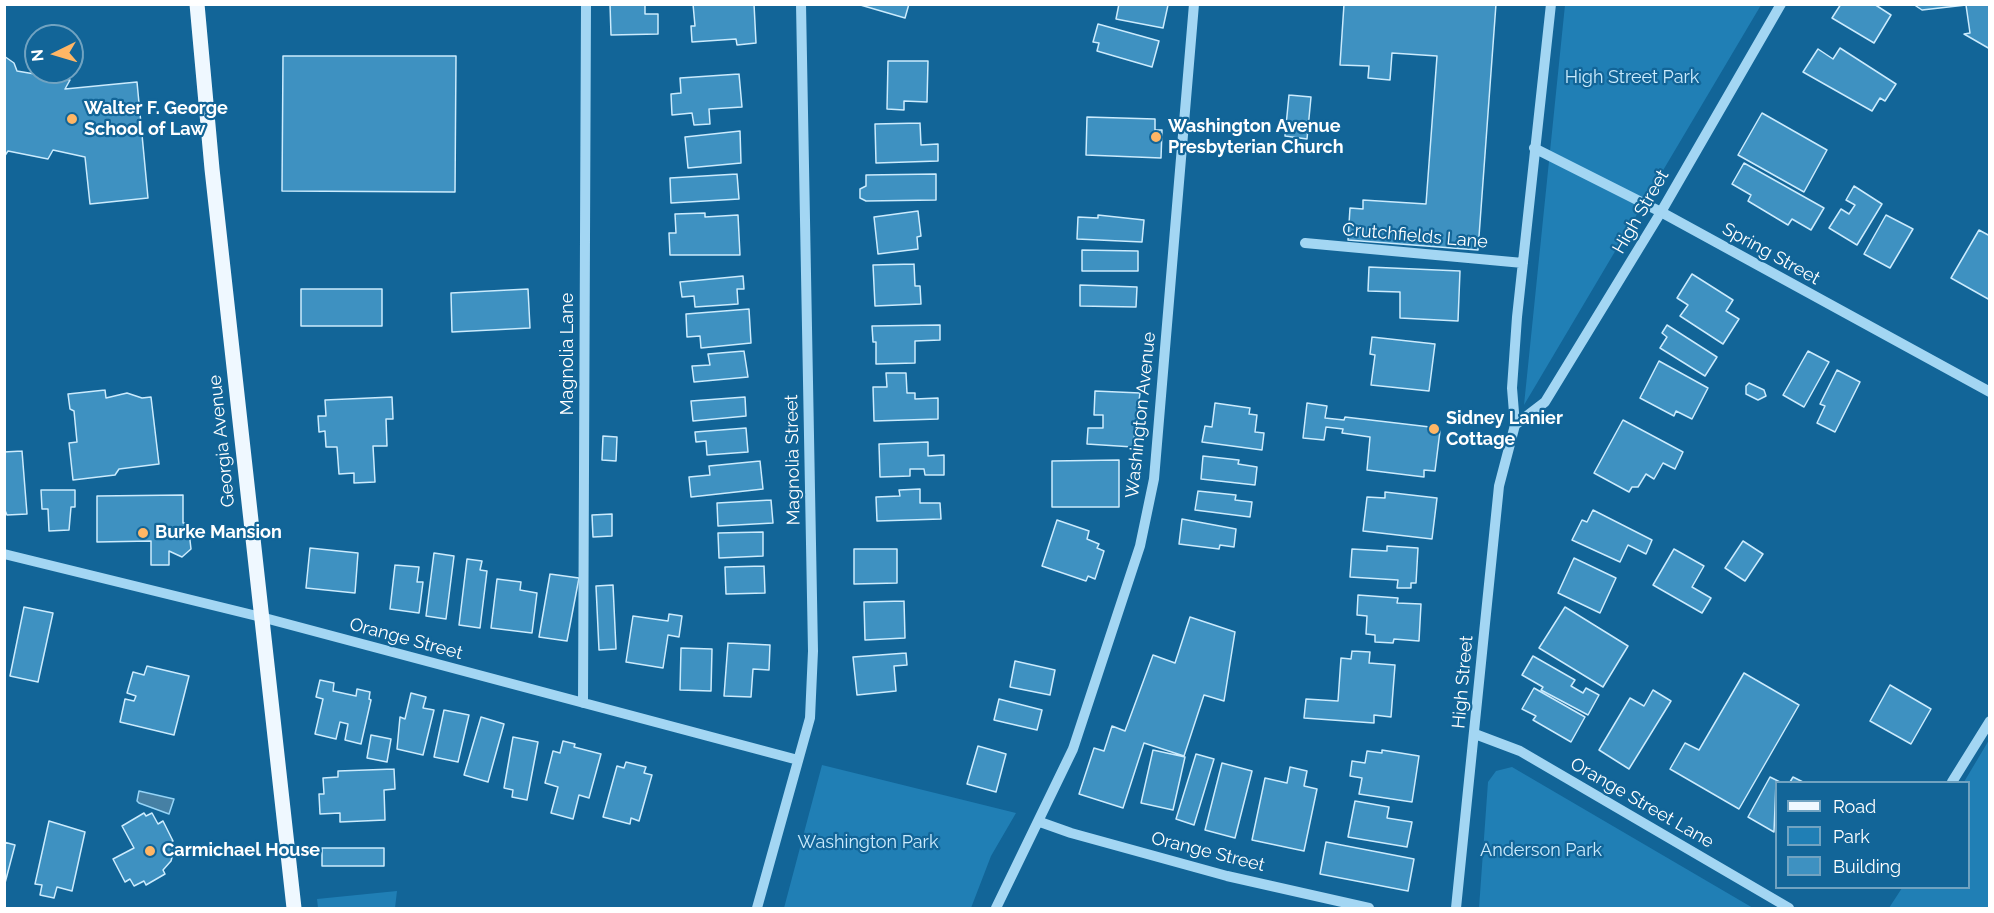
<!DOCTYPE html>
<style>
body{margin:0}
#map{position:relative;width:1994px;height:913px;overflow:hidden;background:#126598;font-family:Raleway,sans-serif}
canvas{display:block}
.frame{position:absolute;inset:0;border:6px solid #fff;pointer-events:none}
.legend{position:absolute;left:1775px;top:781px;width:195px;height:108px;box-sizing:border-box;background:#126598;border:2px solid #71a3c1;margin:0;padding:8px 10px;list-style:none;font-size:18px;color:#fff}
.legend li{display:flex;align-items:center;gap:12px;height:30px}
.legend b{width:30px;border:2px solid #71a3c1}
.north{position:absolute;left:24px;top:24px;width:60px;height:60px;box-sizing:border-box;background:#126598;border:2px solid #71a3c1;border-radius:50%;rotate:265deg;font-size:16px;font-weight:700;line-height:24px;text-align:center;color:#fff}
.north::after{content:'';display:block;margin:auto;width:21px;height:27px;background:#ffb665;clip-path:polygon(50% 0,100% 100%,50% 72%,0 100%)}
</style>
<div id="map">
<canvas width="1994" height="913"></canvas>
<div class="frame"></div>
<ul class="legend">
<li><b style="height:8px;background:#eff8ff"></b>Road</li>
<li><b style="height:16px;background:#207fb5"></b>Park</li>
<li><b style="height:16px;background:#3e91c1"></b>Building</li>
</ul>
<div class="north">N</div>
</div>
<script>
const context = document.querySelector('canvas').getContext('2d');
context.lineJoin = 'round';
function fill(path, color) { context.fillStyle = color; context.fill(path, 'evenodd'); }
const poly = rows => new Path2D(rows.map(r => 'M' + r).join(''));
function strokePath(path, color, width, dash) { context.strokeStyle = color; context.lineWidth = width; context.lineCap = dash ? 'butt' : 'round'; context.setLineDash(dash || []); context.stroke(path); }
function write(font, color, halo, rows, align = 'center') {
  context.font = font + ' Raleway,sans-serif'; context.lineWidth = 4.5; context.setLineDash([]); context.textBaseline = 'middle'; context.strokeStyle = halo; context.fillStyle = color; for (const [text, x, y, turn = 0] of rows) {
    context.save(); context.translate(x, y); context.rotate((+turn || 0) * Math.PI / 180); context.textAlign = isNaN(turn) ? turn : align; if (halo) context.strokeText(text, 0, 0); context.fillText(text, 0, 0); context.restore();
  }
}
fill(poly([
 [1565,5,1761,5,1524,405],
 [1989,740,1989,908,1889,908,1902,888,1968,888,1968,782,1964,782],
 [822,765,1016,813,991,856,971,908,784,908],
 [1512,767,1753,908,1479,908,1488,782,1496,771],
 [397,891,395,908,318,908,317,899]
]), '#207fb5');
const water = poly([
 [139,791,174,799,169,814,139,803,137,801,139,791]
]);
fill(water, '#4680a4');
strokePath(water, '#95d4f7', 1.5);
const building = poly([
 [610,4,645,4,645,14,658,14,658,34,611,35,610,4],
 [693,4,754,4,756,43,737,45,736,39,692,42,691,26,695,26,693,4],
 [857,4,909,4,905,18,857,4],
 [1119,4,1168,5,1163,28,1116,19,1119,4],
 [1344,4,1496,4,1478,250,1348,240,1350,208,1363,209,1363,200,1426,204,1437,56,1392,53,1390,80,1368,78,1369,66,1340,65,1344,4],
 [1841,4,1874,4,1891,15,1874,43,1832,18,1841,4],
 [1913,4,1990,4,1990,49,1964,34,1970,33,1966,5,1922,10,1913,4],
 [1098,24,1159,41,1152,67,1097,51,1099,43,1093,42,1098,24],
 [1840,48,1896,84,1885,101,1880,98,1872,111,1803,72,1818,49,1833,59,1840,48],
 [4,56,14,63,17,71,70,80,65,89,137,82,148,198,90,204,85,157,53,150,48,159,8,151,4,157,4,56],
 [283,56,456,56,455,192,282,191,283,56],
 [888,61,928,61,927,102,904,101,904,110,887,109,888,61],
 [739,74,742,107,709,109,710,124,694,125,692,113,672,115,671,94,681,93,680,78,739,74],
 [1289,95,1311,97,1307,139,1285,136,1289,95],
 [1762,113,1827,150,1804,192,1738,155,1762,113],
 [1087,117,1155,119,1155,130,1162,130,1161,158,1086,155,1087,117],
 [920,123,921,145,938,144,938,161,876,163,875,124,920,123],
 [740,131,741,163,688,168,685,137,740,131],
 [1744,163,1824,208,1811,230,1792,219,1788,225,1748,201,1751,195,1732,184,1744,163],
 [737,174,739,199,671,203,670,178,737,174],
 [936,174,936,200,866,201,860,198,860,189,866,186,866,175,936,174],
 [1854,186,1882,204,1857,245,1829,228,1841,209,1849,214,1855,205,1846,200,1854,186],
 [918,211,921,236,917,237,918,249,878,254,874,217,918,211],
 [705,213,705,217,738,215,740,255,670,255,669,233,676,233,675,214,705,213],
 [1098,215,1144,220,1142,242,1077,239,1078,217,1098,218,1098,215],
 [1886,215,1913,229,1890,268,1864,254,1886,215],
 [1979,230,1990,236,1990,300,1951,278,1979,230],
 [1082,250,1138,251,1138,271,1082,271,1082,250],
 [914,264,915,286,920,286,921,304,875,306,873,265,914,264],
 [1369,267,1460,271,1458,321,1400,318,1400,292,1368,291,1369,267],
 [1692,274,1733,300,1726,311,1739,319,1723,344,1680,316,1688,305,1677,298,1692,274],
 [743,276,744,289,737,289,738,304,695,307,694,296,682,297,680,282,743,276],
 [1080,285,1137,287,1136,307,1080,306,1080,285],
 [301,289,382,289,382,326,301,326,301,289],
 [528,289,530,328,452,332,451,293,528,289],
 [749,309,751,343,701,348,700,336,687,337,686,314,749,309],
 [940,325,940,340,915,341,915,363,876,364,876,342,873,342,872,326,940,325],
 [1667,325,1717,357,1705,376,1660,348,1667,337,1662,333,1667,325],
 [1372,337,1435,344,1429,391,1371,385,1375,355,1370,354,1372,337],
 [744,351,748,377,694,382,692,366,710,365,708,354,744,351],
 [1808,351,1829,362,1804,407,1783,395,1808,351],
 [1659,361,1708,388,1692,419,1676,411,1674,416,1640,398,1659,361],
 [1837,370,1860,382,1835,432,1817,423,1825,406,1820,404,1837,370],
 [886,373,906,373,907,393,915,393,915,399,938,398,938,419,874,421,873,387,887,387,886,373],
 [1749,383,1764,390,1766,396,1758,400,1746,394,1746,386,1749,383],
 [105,390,106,398,127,393,142,398,151,397,159,464,119,469,115,475,73,480,69,443,77,442,74,411,70,409,68,394,105,390],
 [1095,391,1140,393,1133,447,1087,444,1088,428,1103,428,1103,415,1094,415,1095,391],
 [392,397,393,419,386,419,387,446,373,446,375,482,354,483,354,473,339,474,337,447,326,447,325,431,319,432,318,416,326,416,325,400,392,397],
 [745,397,746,416,693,421,691,401,745,397],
 [1215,403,1250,408,1249,414,1257,415,1255,432,1264,433,1262,450,1202,442,1205,426,1212,427,1215,403],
 [1307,403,1327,406,1325,418,1344,420,1345,417,1430,427,1429,430,1440,431,1435,471,1424,470,1424,477,1367,470,1370,437,1342,433,1343,429,1326,427,1324,440,1303,438,1307,403],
 [1623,420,1683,452,1675,469,1663,463,1654,479,1646,474,1638,487,1632,487,1629,492,1594,473,1623,420],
 [746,428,748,452,707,455,706,441,696,442,695,432,746,428],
 [603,436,617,437,616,461,602,460,603,436],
 [928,442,928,456,944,455,944,475,925,475,924,469,910,469,910,476,880,477,879,444,928,442],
 [22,451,27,514,7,515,4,508,4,452,22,451],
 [1203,456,1239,460,1238,464,1257,467,1255,485,1201,479,1203,456],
 [1119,460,1119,507,1052,507,1052,461,1119,460],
 [760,461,763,489,691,497,689,477,710,475,709,466,760,461],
 [920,489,920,503,940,503,941,519,877,521,876,497,900,496,899,490,920,489],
 [41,490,75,490,75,507,71,507,69,530,49,531,48,509,42,509,41,490],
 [1198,491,1236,495,1235,500,1252,502,1250,517,1195,510,1198,491],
 [1385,492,1437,498,1432,539,1363,531,1367,497,1385,498,1385,492],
 [183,495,183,523,188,523,191,549,182,557,169,551,169,565,151,565,151,541,97,542,97,496,183,495],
 [771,500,773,523,718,526,717,503,771,500],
 [1593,510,1652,540,1646,554,1628,545,1620,562,1572,540,1582,520,1587,522,1593,510],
 [612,514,612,536,593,537,592,515,612,514],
 [1182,519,1236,529,1234,547,1220,545,1219,549,1179,544,1182,519],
 [1057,520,1089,531,1087,539,1099,544,1097,548,1104,551,1095,579,1088,576,1086,581,1042,566,1057,520],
 [763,532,763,556,719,558,718,533,763,532],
 [1743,541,1763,554,1745,581,1725,568,1743,541],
 [1387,546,1418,548,1416,583,1411,583,1411,588,1397,588,1398,580,1350,577,1352,549,1387,551,1387,546],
 [310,548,358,553,355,593,306,588,310,548],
 [854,549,897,549,897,583,854,584,854,549],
 [1674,549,1704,566,1692,587,1711,598,1702,613,1653,585,1674,549],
 [434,553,454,556,446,619,426,616,434,553],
 [1574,558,1616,578,1600,613,1558,593,1574,558],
 [467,559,482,561,480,570,487,571,480,628,459,625,467,559],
 [395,565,419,567,417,582,423,582,419,613,390,609,395,565],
 [764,566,765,593,726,594,725,567,764,566],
 [550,574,579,578,567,641,539,637,550,574],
 [497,579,521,582,520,590,537,593,532,633,491,628,497,579],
 [613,585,616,649,599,650,596,586,613,585],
 [1358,595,1398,598,1397,603,1421,604,1419,641,1394,639,1393,643,1375,642,1375,635,1366,634,1367,616,1357,615,1358,595],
 [904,601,905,638,865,640,864,602,904,601],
 [24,607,53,613,38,682,10,676,24,607],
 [1565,607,1628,646,1603,687,1539,648,1565,607],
 [669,614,682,616,679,637,668,635,663,668,626,662,633,616,668,621,669,614],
 [1190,617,1235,632,1224,701,1204,695,1184,756,1144,743,1123,808,1079,794,1094,748,1104,751,1112,726,1125,731,1153,655,1175,663,1190,617],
 [728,643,770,645,769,670,753,669,751,697,724,696,728,643],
 [681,648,712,649,711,691,680,690,681,648],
 [1352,651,1370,652,1369,663,1395,665,1391,717,1374,715,1374,723,1304,718,1306,699,1338,701,1341,658,1351,659,1352,651],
 [906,653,907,665,894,666,896,691,857,695,853,657,906,653],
 [1533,656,1575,680,1571,686,1583,693,1586,688,1599,695,1588,715,1541,690,1543,687,1522,675,1533,656],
 [1015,661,1055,670,1050,695,1010,687,1015,661],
 [147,666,189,676,174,735,120,722,125,699,134,701,136,696,127,693,133,672,144,675,147,666],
 [1744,673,1799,705,1739,809,1670,769,1685,743,1699,750,1744,673],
 [320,680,334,683,333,691,356,696,357,689,370,692,369,699,371,700,361,744,345,740,348,724,340,722,336,739,315,734,323,699,316,697,320,680],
 [1890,685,1931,709,1911,744,1870,721,1890,685],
 [1534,688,1585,717,1571,742,1533,720,1536,716,1522,709,1534,688],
 [1653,690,1671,701,1629,769,1599,750,1630,698,1644,706,1653,690],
 [411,693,426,697,423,708,434,710,423,755,397,749,400,717,405,719,411,693],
 [999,699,1042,710,1037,730,994,720,999,699],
 [444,710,469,715,458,762,434,757,444,710],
 [481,717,504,724,488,782,464,775,481,717],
 [371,735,391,739,387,762,367,758,371,735],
 [513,737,538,742,527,800,512,797,513,790,504,788,513,737],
 [563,741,575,744,574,747,601,754,589,798,579,795,573,819,551,813,558,787,545,783,553,751,560,753,563,741],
 [978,746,1006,754,996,792,967,784,978,746],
 [1153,750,1185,757,1173,810,1141,803,1153,750],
 [1382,750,1419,756,1412,802,1359,794,1362,778,1350,776,1352,761,1365,763,1367,751,1382,753,1382,750],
 [1196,754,1214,759,1194,825,1176,819,1196,754],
 [626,762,646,767,644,773,652,775,639,821,631,818,630,824,603,817,617,766,624,768,626,762],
 [1222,763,1252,771,1235,838,1205,830,1222,763],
 [1290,767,1307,771,1304,786,1317,789,1304,851,1252,840,1265,778,1287,783,1290,767],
 [394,769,395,789,384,790,385,820,340,822,340,813,320,814,319,794,324,794,323,778,338,777,338,771,394,769],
 [1770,777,1780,782,1776,782,1774,832,1748,817,1770,777],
 [1793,777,1803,782,1790,782,1793,777],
 [1355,801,1389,807,1387,818,1412,822,1407,847,1348,837,1355,801],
 [144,813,146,816,152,813,158,824,163,821,173,841,170,842,173,854,171,861,163,870,165,874,146,885,144,881,134,886,130,879,125,882,113,859,134,848,122,826,144,813],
 [49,821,85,832,72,891,57,887,54,898,40,895,42,885,35,884,49,821],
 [4,842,15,845,5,883,4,882,4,842],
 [1326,842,1414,859,1408,891,1320,874,1326,842],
 [322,848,384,848,384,866,322,866,322,848]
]);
fill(building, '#3e91c1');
strokePath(building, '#cbebfd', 1.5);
strokePath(poly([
 [1534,148,1661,212,1990,392],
 [1305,243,1523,263],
 [1515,425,1545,402,1661,212,1781,4],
 [4,554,261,617,798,760],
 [583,703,586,4],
 [1475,734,1520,751,1789,908],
 [1952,782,1990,721],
 [1040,822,1071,833,1227,876,1369,908],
 [757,908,810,718,813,651,801,4],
 [996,908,1073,749,1140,546,1154,479,1194,4],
 [1456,908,1499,486,1515,425,1512,388,1517,317,1551,4]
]), '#a3d6f3', 10);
strokePath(poly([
 [197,4,212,169,294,908]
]), '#eff8ff', 15);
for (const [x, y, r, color] of [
 [72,119,6,"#ffb665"],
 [1156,137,6,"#ffb665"],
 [1434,429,6,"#ffb665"],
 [143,533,6,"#ffb665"],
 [150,851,6,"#ffb665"]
]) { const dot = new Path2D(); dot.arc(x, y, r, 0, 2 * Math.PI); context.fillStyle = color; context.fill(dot); strokePath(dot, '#126598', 2); }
write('18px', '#cbebfd', '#126598', [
 ["High Street Park",1632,78],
 ["Washington Park",868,843],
 ["Anderson Park",1541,851]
]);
write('bold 18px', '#fff', '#126598', [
 ["Walter F. George",84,109],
 ["School of Law",84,130],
 ["Washington Avenue",1168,127],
 ["Presbyterian Church",1168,148],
 ["Sidney Lanier",1446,419],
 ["Cottage",1446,440],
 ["Burke Mansion",155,533],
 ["Carmichael House",162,851]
], 'left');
write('18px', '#fff', '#126598', [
 ["High Street",1641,212,-60],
 ["Crutchfields Lane",1415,236,5],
 ["Spring Street",1771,254,29],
 ["Magnolia Lane",568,354,-90],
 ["Washington Avenue",1141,415,-84],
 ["Georgia Avenue",222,441,-96],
 ["Magnolia Street",793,460,-91],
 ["Orange Street",406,639,15],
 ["High Street",1463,682,-85],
 ["Orange Street Lane",1642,803,30],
 ["Orange Street",1208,852,14]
]);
</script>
